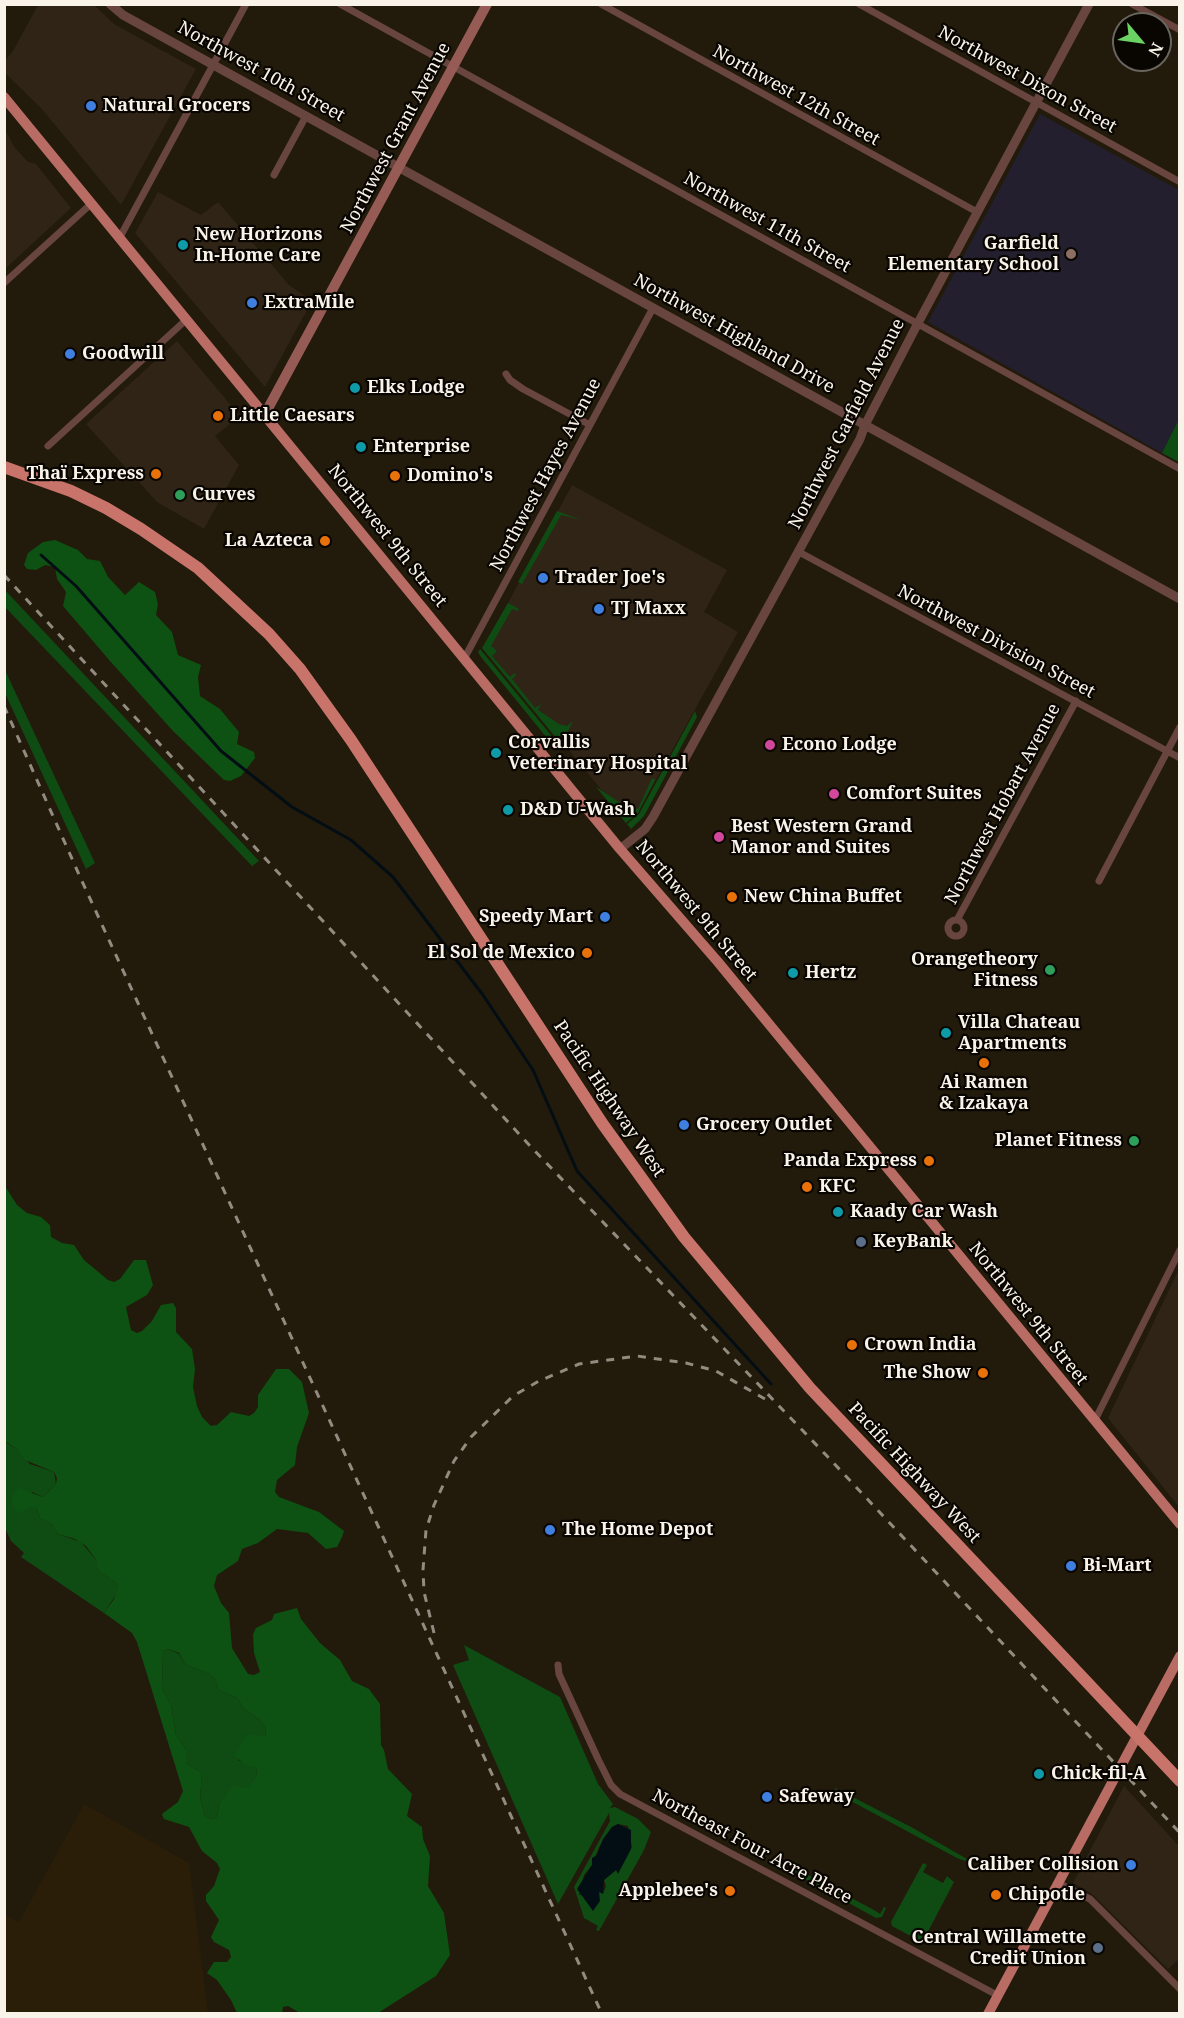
<!DOCTYPE html>
<meta charset="utf-8">
<style>
body{margin:0}
#map{position:relative;width:1184px;height:2018px;overflow:hidden;background:#221a0b;font-family:"Noto Serif",serif}
canvas{display:block}
.frame{position:absolute;inset:0;border:6px solid #f9f3e9;pointer-events:none}
.north{position:absolute;left:1112px;top:12px;width:60px;height:60px;box-sizing:border-box;background:#090602;border:2px solid #69655e;border-radius:50%;rotate:119deg;font-size:16px;font-weight:700;line-height:24px;text-align:center;color:#f9f3e9}
.north::after{content:'';display:block;margin:auto;width:21px;height:27px;background:#6bd363;clip-path:polygon(50% 0,100% 100%,50% 72%,0 100%)}
</style>
<div id="map">
<canvas width="1184" height="2018"></canvas>
<div class="frame"></div>
<div class="north">N</div>
</div>
<script>
const context = document.querySelector('canvas').getContext('2d');
context.lineJoin = 'round';
function fill(path, color) { context.fillStyle = color; context.fill(path, 'evenodd'); }
const poly = rows => new Path2D(rows.map(r => 'M' + r).join(''));
function strokePath(path, color, width, dash) { context.strokeStyle = color; context.lineWidth = width; context.lineCap = dash ? 'butt' : 'round'; context.setLineDash(dash || []); context.stroke(path); }
function write(font, color, halo, rows, align = 'center') {
  context.font = font + ' "Noto Serif",serif'; context.lineWidth = 4.5; context.setLineDash([]); context.textBaseline = 'middle'; context.strokeStyle = halo; context.fillStyle = color; for (const [text, x, y, turn = 0] of rows) {
    context.save(); context.translate(x, y); context.rotate((+turn || 0) * Math.PI / 180); context.textAlign = isNaN(turn) ? turn : align; if (halo) context.strokeText(text, 0, 0); context.fillText(text, 0, 0); context.restore();
  }
}
fill(poly([
 [94,5,114,24,196,69,121,205,41,108,5,73,5,60,13,51,38,5],
 [4,128,15,148,28,162,36,164,71,208,5,269],
 [158,192,201,215,218,202,289,285,312,301,265,387,135,233],
 [177,341,240,416,215,436,239,465,204,529,157,502,86,424],
 [572,485,727,570,704,612,738,632,638,812,627,821,484,647],
 [1179,1269,1180,1507,1179,1507,1108,1418],
 [1124,1786,1179,1846,1179,1959,1168,1969,1092,1894,1073,1883]
]), '#302416');
fill(poly([
 [84,1804,189,1863,208,2013,5,2013,5,1915,19,1922]
]), '#2a1e08');
fill(poly([
 [1040,114,1179,190,1179,419,1162,453,928,322]
]), '#241f2f');
fill(poly([
 [1179,419,1180,462,1179,462,1162,453],
 [557,511,581,520,561,515,522,584,518,582],
 [4,590,5,590,259,861,252,866,5,607],
 [508,603,519,609,517,611,512,609,491,646,497,651,492,656,510,677,515,673,516,675,512,679,535,708,541,704,538,710,559,724,567,726,573,721,568,731,557,739,482,648],
 [480,649,555,740,547,738,481,657,478,652],
 [4,668,95,863,86,869,5,693],
 [695,711,697,717,644,816,631,829,627,824,639,814],
 [652,778,655,780,638,813,626,823,596,787,628,808,626,811,631,814,635,808,638,809],
 [4,1441,18,1450,30,1464,54,1472,56,1484,43,1497,32,1492,29,1507,36,1507,40,1518,52,1524,58,1534,81,1542,97,1561,97,1568,100,1572,115,1582,118,1587,117,1593,104,1613,21,1557,24,1553,11,1541,5,1528],
 [464,1645,560,1697,598,1784,613,1804,610,1808,615,1807,638,1819,651,1832,644,1850,599,1931,596,1930,598,1926,584,1918,574,1887,610,1821,609,1813,558,1904,453,1665,469,1660],
 [618,1824,628,1826,632,1847,621,1866,604,1880,606,1886,603,1894,601,1891,579,1895,584,1875,592,1865,599,1847,612,1827],
 [168,1649,179,1654,185,1664,209,1674,214,1678,219,1690,237,1698,244,1709,259,1719,266,1729,265,1736,259,1736,238,1760,256,1768,257,1774,249,1789,219,1805,217,1817,211,1819,205,1816,200,1798,202,1773,186,1763,186,1750,176,1735,171,1705,162,1689,163,1651],
 [835,1788,913,1828,967,1859,965,1861,957,1858,836,1793],
 [797,1860,795,1868,874,1910,880,1914,884,1907,886,1908,882,1917,876,1918,792,1872,791,1869],
 [923,1863,927,1865,923,1872,943,1883,947,1876,954,1882,923,1941,920,1941,892,1926,891,1922]
]), '#0f4c13');
fill(poly([
 [55,540,78,550,87,559,100,561,108,577,125,595,139,582,155,592,158,604,156,615,172,632,178,655,201,665,198,677,200,696,220,709,239,732,237,744,254,752,255,758,241,776,230,781,224,780,173,731,110,661,63,606,66,592,57,579,55,567,45,565,36,570,27,569,24,565,28,553,43,542],
 [5,1186,17,1205,27,1213,41,1217,50,1225,51,1237,62,1243,74,1245,84,1260,108,1280,114,1282,120,1279,134,1260,146,1260,153,1285,147,1295,126,1307,131,1330,137,1333,142,1331,152,1321,161,1305,173,1303,176,1308,176,1332,192,1349,195,1369,193,1387,197,1406,202,1417,211,1426,217,1425,231,1412,249,1416,254,1413,258,1407,258,1395,276,1369,289,1369,302,1382,309,1413,297,1447,295,1465,277,1480,275,1492,279,1497,319,1512,344,1531,342,1537,337,1547,326,1549,308,1533,277,1529,258,1543,242,1549,238,1561,217,1575,214,1586,221,1603,229,1613,232,1648,248,1674,254,1675,260,1672,254,1653,253,1634,256,1628,272,1620,274,1614,297,1608,301,1619,320,1643,340,1660,352,1681,369,1689,380,1704,381,1745,384,1750,388,1769,412,1794,407,1816,422,1827,423,1839,430,1856,428,1886,444,1913,450,1955,436,1976,378,2013,300,2013,288,2006,283,2007,282,2013,237,2013,231,2000,217,1980,207,1973,214,1962,227,1962,231,1957,229,1950,214,1942,211,1937,219,1920,206,1901,206,1895,214,1886,220,1869,217,1863,202,1851,189,1827,164,1819,162,1814,178,1802,183,1791,137,1642,132,1633,104,1613,114,1599,118,1587,115,1582,100,1572,97,1568,97,1561,86,1546,75,1539,58,1534,52,1524,40,1518,36,1507,29,1507,19,1514,12,1505,11,1499,18,1488,43,1497,56,1484,57,1478,54,1472,25,1460,18,1450,5,1441],
 [168,1649,179,1653,185,1664,209,1674,214,1678,219,1690,237,1698,244,1709,259,1719,266,1729,265,1736,247,1734,235,1756,244,1764,256,1768,257,1774,249,1788,236,1786,231,1789,219,1805,217,1817,211,1819,205,1816,200,1798,202,1773,186,1763,186,1750,176,1735,171,1705,162,1689,163,1651]
]), '#0d5212');
fill(poly([
 [618,1824,631,1830,631,1849,618,1874,616,1870,604,1880,603,1894,599,1892,600,1901,593,1911,577,1889,592,1865,592,1858,597,1855,603,1839,612,1827]
]), '#030e14');
strokePath(poly([
 [41,555,76,586,221,751,292,807,351,840,393,877,483,995,533,1070,577,1171,771,1384]
]), '#030e14', 3);
strokePath(poly([
 [340,4,1180,469],
 [601,4,977,212],
 [859,4,1180,182],
 [1132,4,1180,30],
 [274,175,306,116],
 [120,237,246,4],
 [4,283,92,203],
 [506,374,510,380,523,389,590,425],
 [48,446,187,319],
 [799,552,1180,758],
 [465,657,653,308],
 [1099,881,1180,727],
 [957,920,1076,701],
 '948 928a8 8 0 1 1 16 0a8 8 0 1 1-16 0Z',
 [1095,1420,1180,1250],
 [558,1665,559,1674,598,1759,611,1785,620,1794,997,1995],
 [1058,1883,1090,1899,1180,1989]
]), '#694540', 7);
strokePath(poly([
 [110,4,123,15,1180,599],
 [620,849,645,829,653,817,860,439,865,425,918,323,1089,4]
]), '#694540', 9);
strokePath(poly([
 [265,414,487,4]
]), '#965b54', 10);
strokePath(poly([
 [4,97,620,849,718,962,1180,1524],
 [988,2014,1180,1656]
]), '#b86c63', 10);
strokePath(poly([
 [4,467,71,491,106,508,141,529,198,568,269,634,300,669,351,740,602,1123,684,1237,810,1388,1180,1781]
]), '#c8746a', 12);
strokePath(poly([
 [4,575,532,1148,827,1456,1180,1833],
 [4,706,81,879,602,2014],
 [434,1633,424,1592,423,1570,426,1530,434,1505,454,1461,471,1437,513,1396,539,1381,579,1364,637,1356,686,1363,716,1371,765,1399]
]), '#928b7f', 3, [8, 8]);
for (const [x, y, r, color] of [
 [91,106,6,"#3f7fe0"],
 [183,245,6,"#0f9aa8"],
 [1071,254,6,"#8d6e63"],
 [252,303,6,"#3f7fe0"],
 [70,354,6,"#3f7fe0"],
 [355,388,6,"#0f9aa8"],
 [218,416,6,"#e8710a"],
 [361,447,6,"#0f9aa8"],
 [156,474,6,"#e8710a"],
 [395,476,6,"#e8710a"],
 [180,495,6,"#2e9e5b"],
 [325,541,6,"#e8710a"],
 [543,578,6,"#3f7fe0"],
 [599,609,6,"#3f7fe0"],
 [770,745,6,"#d1479c"],
 [496,753,6,"#0f9aa8"],
 [834,794,6,"#d1479c"],
 [508,810,6,"#0f9aa8"],
 [719,837,6,"#d1479c"],
 [732,897,6,"#e8710a"],
 [605,917,6,"#3f7fe0"],
 [587,953,6,"#e8710a"],
 [1050,970,6,"#2e9e5b"],
 [793,973,6,"#0f9aa8"],
 [946,1033,6,"#0f9aa8"],
 [984,1063,6,"#e8710a"],
 [684,1125,6,"#3f7fe0"],
 [1134,1141,6,"#2e9e5b"],
 [929,1161,6,"#e8710a"],
 [807,1187,6,"#e8710a"],
 [838,1212,6,"#0f9aa8"],
 [861,1242,6,"#5c6f8a"],
 [852,1345,6,"#e8710a"],
 [983,1373,6,"#e8710a"],
 [550,1530,6,"#3f7fe0"],
 [1071,1566,6,"#3f7fe0"],
 [1039,1774,6,"#0f9aa8"],
 [767,1797,6,"#3f7fe0"],
 [1131,1865,6,"#3f7fe0"],
 [730,1891,6,"#e8710a"],
 [996,1895,6,"#e8710a"],
 [1098,1948,6,"#5c6f8a"]
]) { const dot = new Path2D(); dot.arc(x, y, r, 0, 2 * Math.PI); context.fillStyle = color; context.fill(dot); strokePath(dot, '#090602', 2); }
write('18px', '#f9f3e9', '#090602', [
 ["Northwest 10th Street",261,72,29],
 ["Northwest Dixon Street",1027,80,29],
 ["Northwest 12th Street",796,96,29],
 ["Northwest Grant Avenue",396,138,-62],
 ["Northwest 11th Street",767,223,29],
 ["Northwest Highland Drive",734,334,29],
 ["Northwest Garfield Avenue",847,424,-63],
 ["Northwest Hayes Avenue",546,475,-62],
 ["Northwest 9th Street",387,536,51],
 ["Northwest Division Street",996,642,28],
 ["Northwest Hobart Avenue",1003,804,-62],
 ["Northwest 9th Street",696,911,50],
 ["Pacific Highway West",609,1099,56],
 ["Northwest 9th Street",1028,1314,51],
 ["Pacific Highway West",914,1473,47],
 ["Northeast Four Acre Place",752,1847,28]
]);
write('bold 18px', '#f9f3e9', '#090602', [
 ["Natural Grocers",103,106],
 ["New Horizons",195,235],
 ["In-Home Care",195,256],
 ["Garfield",1059,244,"right"],
 ["Elementary School",1059,265,"right"],
 ["ExtraMile",264,303],
 ["Goodwill",82,354],
 ["Elks Lodge",367,388],
 ["Little Caesars",230,416],
 ["Enterprise",373,447],
 ["Thaï Express",144,474,"right"],
 ["Domino's",407,476],
 ["Curves",192,495],
 ["La Azteca",313,541,"right"],
 ["Trader Joe's",555,578],
 ["TJ Maxx",611,609],
 ["Corvallis",508,743],
 ["Veterinary Hospital",508,764],
 ["Econo Lodge",782,745],
 ["Comfort Suites",846,794],
 ["D&D U-Wash",520,810],
 ["Best Western Grand",731,827],
 ["Manor and Suites",731,848],
 ["New China Buffet",744,897],
 ["Speedy Mart",593,917,"right"],
 ["El Sol de Mexico",575,953,"right"],
 ["Orangetheory",1038,960,"right"],
 ["Fitness",1038,981,"right"],
 ["Hertz",805,973],
 ["Villa Chateau",958,1023],
 ["Apartments",958,1044],
 ["Ai Ramen",984,1083,"center"],
 ["& Izakaya",984,1104,"center"],
 ["Grocery Outlet",696,1125],
 ["Planet Fitness",1122,1141,"right"],
 ["Panda Express",917,1161,"right"],
 ["KFC",819,1187],
 ["Kaady Car Wash",850,1212],
 ["KeyBank",873,1242],
 ["Crown India",864,1345],
 ["The Show",971,1373,"right"],
 ["The Home Depot",562,1530],
 ["Bi-Mart",1083,1566],
 ["Chick-fil-A",1051,1774],
 ["Safeway",779,1797],
 ["Caliber Collision",1119,1865,"right"],
 ["Applebee's",718,1891,"right"],
 ["Chipotle",1008,1895],
 ["Central Willamette",1086,1938,"right"],
 ["Credit Union",1086,1959,"right"]
], 'left');
</script>
